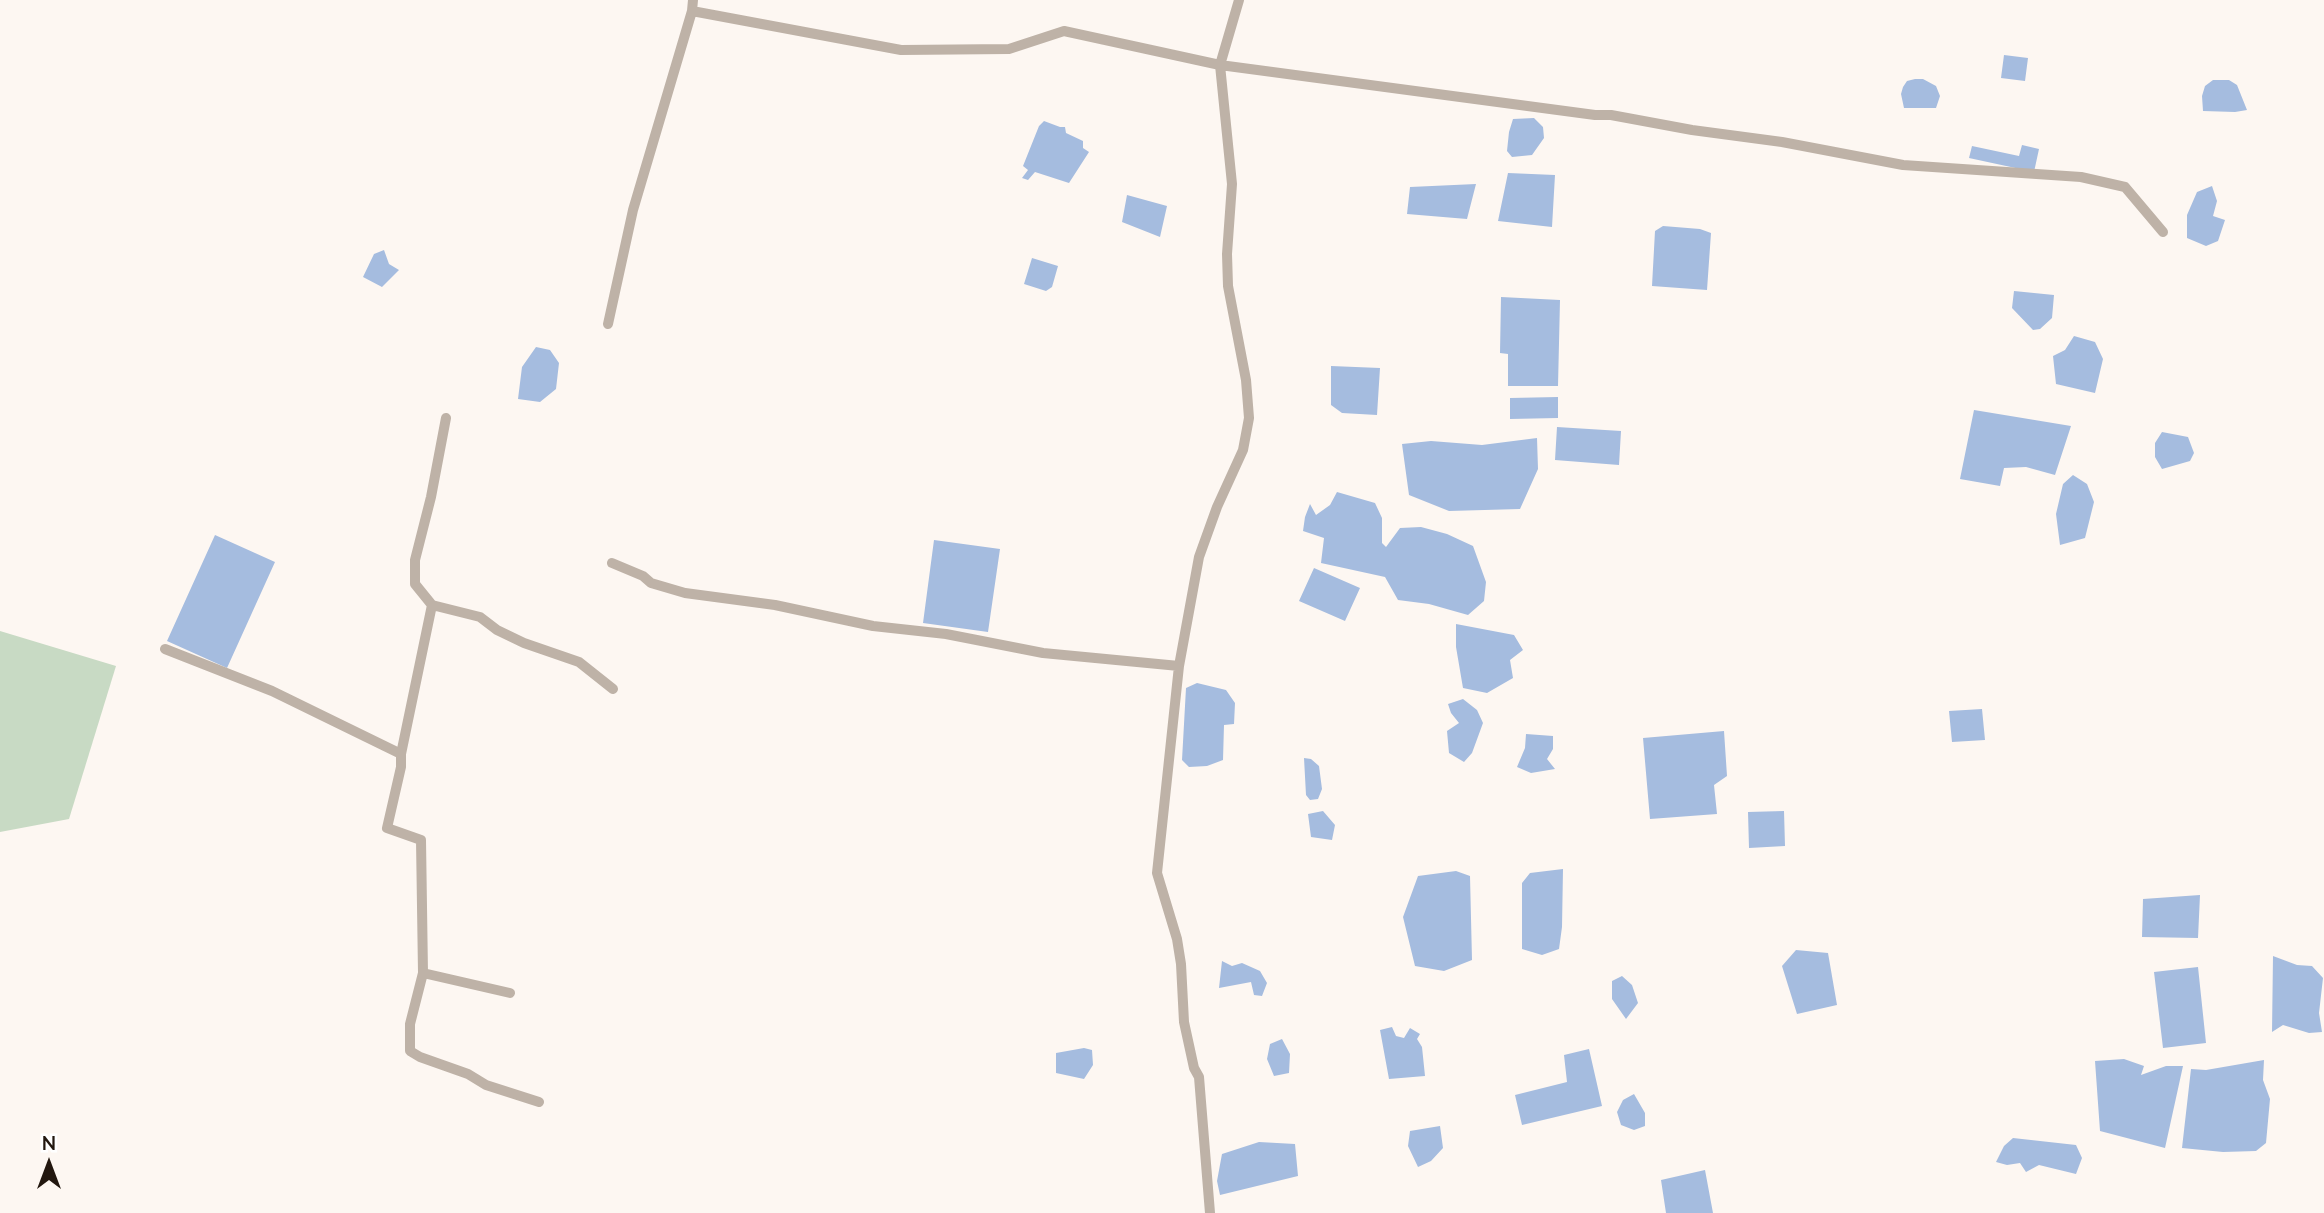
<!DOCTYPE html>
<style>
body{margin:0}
#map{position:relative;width:2324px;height:1213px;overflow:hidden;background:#fdf7f2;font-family:Mulish,sans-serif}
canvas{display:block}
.north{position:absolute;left:14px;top:1129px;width:70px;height:70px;-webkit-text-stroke:5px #fff;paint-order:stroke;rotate:0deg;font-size:19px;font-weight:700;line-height:28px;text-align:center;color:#22170f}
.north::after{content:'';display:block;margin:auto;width:24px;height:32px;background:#22170f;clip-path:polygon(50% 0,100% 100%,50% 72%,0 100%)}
</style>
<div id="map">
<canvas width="2324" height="1213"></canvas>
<div class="north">N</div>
</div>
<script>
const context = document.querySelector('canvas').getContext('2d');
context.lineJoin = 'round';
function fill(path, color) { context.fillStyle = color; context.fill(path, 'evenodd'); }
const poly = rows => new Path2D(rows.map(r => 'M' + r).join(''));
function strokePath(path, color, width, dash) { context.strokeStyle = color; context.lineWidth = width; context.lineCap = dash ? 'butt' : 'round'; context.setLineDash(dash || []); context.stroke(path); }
fill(poly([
 [0,631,116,666,69,819,0,832]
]), '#c8dac4');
fill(poly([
 [2004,55,2028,58,2025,81,2001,78],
 [1915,79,1923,79,1936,86,1940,96,1936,108,1904,108,1901,94,1903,87,1907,81],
 [2213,80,2229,80,2237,85,2247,110,2235,112,2203,111,2202,96,2205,86],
 [1534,118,1543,127,1544,138,1532,155,1512,157,1507,151,1509,132,1513,119],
 [1044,121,1060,127,1065,127,1066,133,1083,141,1083,148,1089,152,1069,183,1035,172,1028,180,1022,178,1028,170,1023,166,1039,126],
 [2022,145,2039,149,2034,172,1969,158,1972,146,2019,156],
 [1508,173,1555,175,1552,227,1498,221],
 [1476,184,1467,219,1407,214,1410,187],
 [2212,186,2217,201,2213,216,2225,220,2218,241,2206,246,2187,238,2187,215,2197,192],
 [1127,195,1167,206,1160,237,1122,222],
 [1663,226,1700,229,1711,233,1707,290,1652,286,1655,231],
 [384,250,389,264,399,270,382,287,363,277,374,254],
 [1032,258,1058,266,1052,287,1046,291,1024,284],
 [2014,291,2054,295,2052,318,2040,329,2033,330,2012,308],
 [1501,297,1560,300,1558,386,1508,386,1508,354,1500,353],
 [2074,336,2095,342,2103,359,2095,393,2056,384,2053,356,2065,350],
 [536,347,550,350,559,363,556,389,540,402,518,399,522,367],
 [1331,366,1380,368,1377,415,1342,413,1331,405],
 [1558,397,1558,418,1510,419,1510,398],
 [1974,410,2071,426,2055,475,2026,467,2004,468,2000,486,1960,479],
 [1557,427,1621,431,1619,465,1555,460],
 [2162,432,2188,437,2194,453,2190,461,2162,469,2155,457,2155,443],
 [1537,438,1538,469,1520,509,1449,511,1409,495,1402,444,1431,441,1482,445],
 [2073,475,2087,484,2094,502,2085,538,2060,545,2056,514,2063,484],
 [1337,492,1375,503,1382,518,1382,543,1386,547,1400,528,1421,527,1447,534,1473,546,1486,582,1484,601,1468,615,1429,604,1398,600,1385,577,1321,563,1324,538,1303,531,1305,517,1310,504,1316,515,1330,505],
 [215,535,275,562,227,668,167,641],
 [934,540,1000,549,988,632,923,623],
 [1314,568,1360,588,1345,621,1299,601],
 [1456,624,1514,635,1523,650,1510,660,1513,678,1487,693,1463,688,1456,647],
 [1197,683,1226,690,1235,703,1234,724,1224,725,1223,760,1207,766,1189,767,1182,760,1186,688],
 [1463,699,1477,710,1483,723,1472,753,1464,762,1449,753,1447,731,1459,723,1451,713,1448,704],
 [1982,709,1985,740,1952,742,1949,711],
 [1724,731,1727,776,1714,785,1717,814,1650,819,1643,738],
 [1526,734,1553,736,1553,749,1547,759,1555,769,1531,773,1517,767,1525,748],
 [1304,758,1311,759,1319,766,1322,789,1318,799,1310,800,1306,795],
 [1323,811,1335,825,1332,840,1311,837,1308,814],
 [1784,811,1785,846,1749,848,1748,812],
 [1563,869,1562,927,1559,949,1542,955,1522,949,1522,883,1530,873],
 [1456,871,1470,876,1472,960,1444,971,1415,966,1403,917,1418,876],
 [2200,895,2198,938,2142,937,2143,899],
 [1796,950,1828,953,1837,1005,1797,1014,1782,966],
 [2273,956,2297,965,2312,966,2323,978,2319,1013,2322,1032,2309,1033,2283,1025,2272,1032],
 [1222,961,1232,966,1242,963,1260,971,1267,983,1262,996,1254,995,1251,982,1219,988],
 [2198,967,2206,1043,2163,1048,2154,972],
 [1622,976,1632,985,1638,1003,1626,1019,1612,999,1612,981],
 [1392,1027,1396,1036,1404,1038,1410,1028,1420,1034,1417,1039,1422,1047,1425,1076,1389,1079,1380,1030],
 [1282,1039,1290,1054,1289,1073,1274,1076,1267,1059,1270,1044],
 [1084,1048,1092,1050,1093,1065,1084,1079,1056,1073,1056,1053],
 [1589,1049,1602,1106,1522,1125,1515,1095,1567,1082,1564,1055],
 [2124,1059,2144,1066,2141,1075,2166,1066,2183,1066,2165,1148,2100,1131,2095,1061],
 [2264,1060,2263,1080,2270,1099,2266,1143,2256,1151,2223,1152,2182,1148,2191,1069,2206,1070],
 [1634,1094,1645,1113,1645,1126,1634,1130,1621,1125,1617,1112,1623,1100],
 [1440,1126,1443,1148,1431,1161,1418,1167,1408,1146,1410,1131],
 [2013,1138,2076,1145,2082,1158,2076,1174,2039,1165,2026,1172,2020,1163,2007,1165,1996,1162,2004,1146],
 [1259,1142,1295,1144,1298,1176,1220,1195,1217,1181,1222,1154],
 [1705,1170,1713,1213,1666,1213,1661,1180]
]), '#a5bcdf');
strokePath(poly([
 [692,11,901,50,1009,49,1064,31,1220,65,1595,115,1611,115,1692,130,1782,142,1903,165,2081,177,2125,187,2163,232],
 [608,324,633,210,692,11,693,0],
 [446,418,431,497,415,560,415,584,432,605,480,617,497,630,524,643,579,662,613,689],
 [612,563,643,576,651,583,685,593,775,605,873,626,946,634,1043,653,1179,666],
 [432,605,401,754,401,767,387,828,421,840,423,973,410,1024,410,1051,420,1057,468,1074,486,1085,539,1102],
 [165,649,272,691,401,754],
 [423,973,510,993],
 [1210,1213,1199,1077,1194,1068,1184,1022,1181,964,1177,939,1157,873,1179,666,1199,557,1217,507,1243,450,1249,418,1246,380,1228,286,1227,254,1232,184,1220,65,1239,0]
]), '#beb2a7', 10);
</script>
